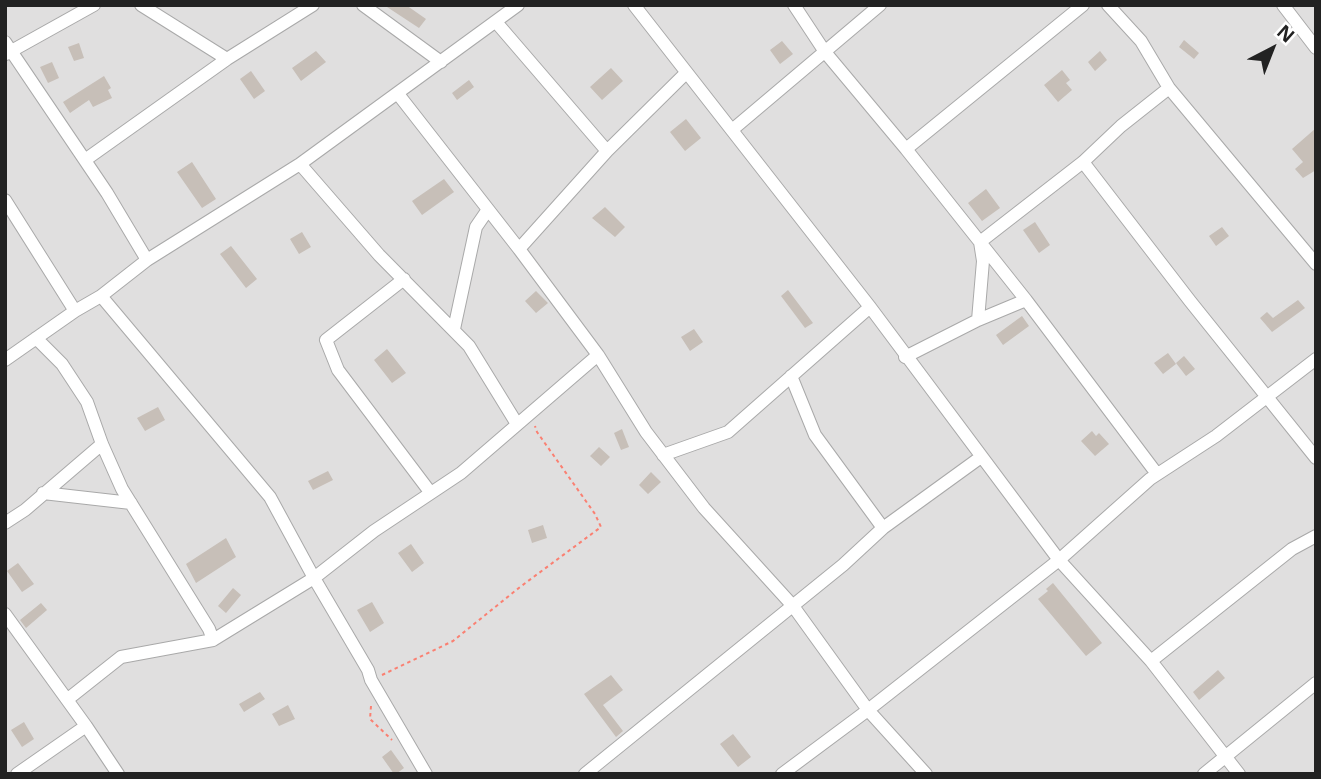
<!DOCTYPE html>
<style>
body{margin:0}
#map{position:relative;width:1321px;height:779px;overflow:hidden;background:#f2efe9;font-family:"Noto Sans",sans-serif}
canvas{display:block}
.frame{position:absolute;inset:0;border:7px solid #222;pointer-events:none}
.north{position:absolute;left:1237px;top:14px;width:70px;height:70px;-webkit-text-stroke:5px #fff;paint-order:stroke;rotate:42deg;font-size:19px;font-weight:700;line-height:28px;text-align:center;color:#222}
.north::after{content:'';display:block;margin:auto;width:24px;height:32px;background:#222;clip-path:polygon(50% 0,100% 100%,50% 72%,0 100%)}
</style>
<div id="map">
<canvas width="1321" height="779"></canvas>
<div class="frame"></div>
<div class="north">N</div>
</div>
<script>
const context = document.querySelector('canvas').getContext('2d');
context.lineJoin = 'round';
function fill(path, color) { context.fillStyle = color; context.fill(path, 'evenodd'); }
const poly = rows => new Path2D(rows.map(r => 'M' + r).join(''));
function strokePath(path, color, width, dash) { context.strokeStyle = color; context.lineWidth = width; context.lineCap = dash ? 'butt' : 'round'; context.setLineDash(dash || []); context.stroke(path); }
fill(poly([
 [5,5,1316,5,1316,774,5,774]
]), '#e0dfdf');
fill(poly([
 [384,5,406,5,426,19,419,28],
 [1184,40,1199,53,1194,59,1179,47],
 [782,41,793,54,780,64,770,50],
 [79,43,84,58,74,61,68,47],
 [316,51,326,62,301,81,292,68],
 [1100,51,1107,60,1095,71,1088,62],
 [52,62,59,78,48,83,40,67],
 [611,68,623,81,602,100,590,87],
 [1062,70,1070,80,1066,83,1072,90,1058,102,1044,85],
 [251,71,265,91,254,99,240,79],
 [104,76,111,88,108,90,112,98,93,107,89,100,70,113,63,102],
 [469,80,474,87,457,100,452,93],
 [686,119,701,138,685,151,670,132],
 [1316,128,1316,170,1303,178,1295,169,1303,162,1292,149],
 [192,162,216,199,202,208,177,172],
 [444,179,454,192,422,215,412,201],
 [986,189,1000,208,982,221,968,203],
 [605,207,625,227,615,237,592,218],
 [1035,222,1050,245,1039,253,1023,230],
 [1222,227,1229,236,1216,246,1209,236],
 [302,232,311,247,299,254,290,239],
 [231,246,257,279,246,288,220,254],
 [788,290,813,323,805,328,781,296],
 [536,291,548,303,536,313,525,301],
 [1298,300,1305,308,1272,332,1260,318,1267,312,1273,318],
 [1022,316,1029,326,1003,345,996,335],
 [694,329,703,342,690,351,681,337],
 [387,349,406,373,392,383,374,360],
 [1168,353,1176,364,1163,374,1154,363],
 [1184,356,1195,369,1186,376,1176,363],
 [158,407,165,420,145,431,137,418],
 [622,429,629,447,621,450,614,433],
 [1092,431,1096,436,1099,433,1109,444,1095,456,1081,441],
 [599,447,610,457,601,466,590,456],
 [328,471,333,480,313,490,308,481],
 [651,472,661,482,648,494,639,485],
 [543,525,547,538,532,543,528,530],
 [226,538,236,557,196,583,186,564],
 [411,544,424,563,412,572,398,553],
 [18,563,34,584,22,592,7,571],
 [1053,583,1102,643,1086,656,1038,599,1048,591,1046,589],
 [233,588,241,595,226,613,218,606],
 [372,602,384,623,370,632,357,610],
 [41,603,47,610,26,628,20,620],
 [1218,670,1225,678,1199,700,1193,692],
 [611,675,623,690,603,705,623,731,616,737,584,694],
 [260,692,265,699,244,712,239,704],
 [288,705,295,719,279,726,272,714],
 [24,722,34,739,22,747,11,730],
 [733,734,751,757,738,767,720,744],
 [391,750,404,768,396,774,394,774,382,757]
]), '#c7bfb8');
const minor = poly([
 [141,5,227,59,313,5],
 [363,5,441,62],
 [634,5,870,307,1059,560,1151,661,1239,774],
 [794,5,825,52,906,149,1026,300],
 [1108,5,1141,41,1169,88,1316,264],
 [1283,5,1316,48],
 [496,22,607,151,686,73],
 [5,42,107,193,147,260],
 [6,54,94,5],
 [398,94,519,249,607,151],
 [732,130,880,5],
 [906,149,1083,5],
 [85,160,227,59],
 [1083,162,1190,301,1316,458],
 [300,164,379,255,469,346,517,424],
 [5,200,75,311],
 [404,279,326,340,338,370,430,492],
 [101,296,270,497,314,578,368,670,371,680,426,774],
 [978,320,1026,300,1157,474],
 [454,329,476,227,487,211],
 [36,338,62,364,87,402,102,444,122,489,209,629,213,640],
 [598,355,646,432,704,508,793,606,868,710,926,774],
 [905,357,978,320,983,261,980,242,1083,162,1121,126,1169,88],
 [5,360,75,311,101,296,147,260,300,164,518,5],
 [791,376,815,435,883,528],
 [663,455,728,432,870,307],
 [43,493,131,503],
 [5,523,25,510,102,444],
 [5,614,86,726],
 [1151,661,1292,549,1316,536],
 [68,699,121,657,213,640,314,578,374,531,461,473,598,355,519,249],
 [17,774,86,726,118,774],
 [585,774,843,565,883,528,981,457],
 [782,774,868,710,1059,560,1150,479,1216,436,1316,359],
 [1204,774,1316,683]
]);
strokePath(minor, '#a9a9a9', 14);
strokePath(poly([
 [382,675,453,641,520,587,601,527,595,514,537,432,535,426],
 [371,706,370,719,392,740]
]), '#fa8072', 2, [3.5, 3.5]);
strokePath(minor, '#fff', 12);
</script>
